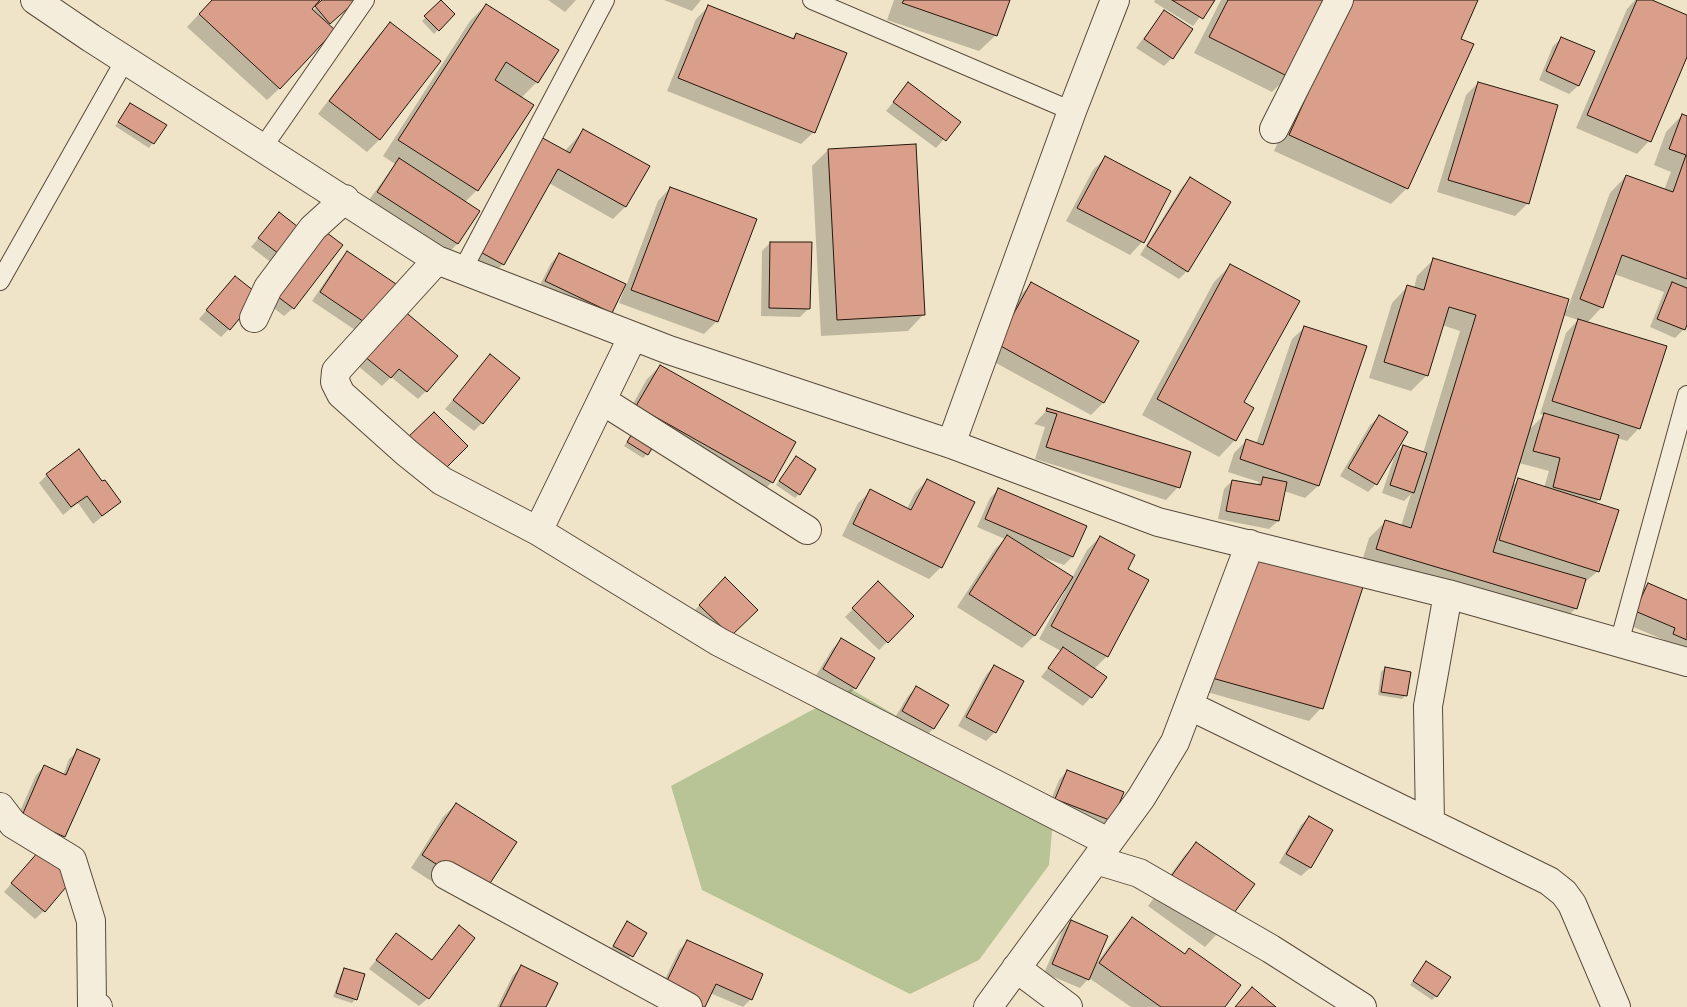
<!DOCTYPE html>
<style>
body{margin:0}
canvas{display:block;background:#efe4c7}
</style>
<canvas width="1687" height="1007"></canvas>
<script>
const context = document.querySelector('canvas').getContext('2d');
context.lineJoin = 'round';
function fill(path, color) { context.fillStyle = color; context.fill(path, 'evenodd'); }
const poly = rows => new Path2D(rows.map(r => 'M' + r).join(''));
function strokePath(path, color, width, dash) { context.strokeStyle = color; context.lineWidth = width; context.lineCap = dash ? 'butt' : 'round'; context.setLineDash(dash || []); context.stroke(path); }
fill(poly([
 [851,689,1054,809,1049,865,979,960,910,994,702,890,671,786]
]), '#b9c496');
fill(poly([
 [212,0,318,0,310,9,312,11,324,0,356,0,327,25,280,88,267,100,187,27],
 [548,0,576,0,565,12],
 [664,0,701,0,692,11],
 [894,0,1008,0,996,35,979,51,887,20],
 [1155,0,1213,0,1193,26,1154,2],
 [1221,0,1327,0,1288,76,1272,92,1194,53],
 [1343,0,1477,0,1459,39,1407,188,1391,204,1274,151],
 [1635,0,1649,0,1687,16,1687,54,1649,141,1637,154,1576,128,1627,9],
 [441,2,453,14,434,34,422,21],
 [486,5,537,82,521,98,477,190,465,202,458,243,449,252,369,200,395,164,383,156,470,21],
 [708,7,791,39,796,34,814,132,801,144,667,91,696,19],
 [1164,11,1172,58,1164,66,1136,48],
 [390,23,379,140,367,152,318,114,378,36],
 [1562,38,1593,52,1578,86,1569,94,1539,80,1553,46],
 [1478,83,1528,203,1515,216,1437,192,1466,95],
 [908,84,959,122,936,148,886,111],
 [131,104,165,125,149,148,115,126],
 [1682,115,1687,117,1687,287,1685,289,1687,289,1687,321,1684,329,1675,338,1650,327,1664,292,1614,274,1602,307,1587,323,1639,428,1627,441,1617,438,1599,499,1595,504,1598,571,1584,583,1576,608,1560,624,1361,565,1369,538,1385,522,1401,526,1411,494,1404,501,1382,493,1395,455,1403,446,1423,453,1460,331,1442,325,1427,375,1411,391,1369,378,1392,303,1408,286,1414,288,1417,276,1433,260,1567,310,1610,193,1626,176,1664,190,1671,172,1654,165,1666,132],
 [1563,315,1578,320,1566,333,1540,414,1544,415,1529,430],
 [1519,463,1549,471,1544,488,1519,480,1511,487],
 [583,131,648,167,625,207,613,219,549,183,503,264,491,277,464,262],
 [915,145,924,314,908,331,821,336,812,166,828,150],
 [1105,158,1169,191,1142,242,1130,255,1066,221,1093,170],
 [1190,179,1187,271,1179,279,1140,255,1182,187],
 [670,188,717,321,704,334,619,303,625,287,624,286,611,312,603,320,538,289,551,263,559,254,626,286,658,201],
 [279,214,277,267,251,247],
 [310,236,293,308,284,316,262,299],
 [770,243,809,308,800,317,761,316,762,251],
 [348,253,400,288,364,336,312,301,339,261],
 [1230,266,1243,403,1235,440,1219,457,1142,415,1214,282],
 [235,277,229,329,221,337,199,319],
 [1032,284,1137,342,1103,403,1091,415,985,357,1019,296],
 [395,320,426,391,418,399,391,377,382,386,357,365],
 [1305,327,1366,347,1318,486,1305,498,1284,491,1278,521,1269,529,1218,519,1224,489,1232,481,1256,486,1259,482,1228,472,1234,453,1247,440,1256,444,1292,339],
 [490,356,482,423,474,431,445,409],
 [660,366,772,482,759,495,625,418,647,379],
 [1047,410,1189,453,1178,487,1166,500,1035,459,1045,427,1034,424],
 [1379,417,1376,484,1368,492,1340,476,1370,425],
 [633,433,647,454,643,458,624,446],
 [796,457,799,494,795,498,776,485],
 [47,475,102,483,120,502,93,524,78,503,63,515,39,483],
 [927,480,941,567,929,579,842,536,858,503,871,491,907,509,915,493],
 [999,489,1072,557,1064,565,1034,554,1072,578,1087,550,1100,537,1126,570,1107,656,1093,670,1091,697,1083,706,1041,677,1061,651,1039,639,1065,591,1063,590,1034,636,1022,648,957,607,995,549,1005,539,977,527,990,498],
 [1240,572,1321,708,1309,721,1200,690],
 [725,579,756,610,722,644,691,614],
 [878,583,913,616,879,650,845,617],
 [1648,584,1687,601,1687,657,1661,646,1664,640,1624,623,1635,597],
 [842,639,855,688,847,697,815,677,833,648],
 [994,666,1022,682,995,732,986,741,958,726,986,675],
 [1385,668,1406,695,1402,699,1378,695,1381,672],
 [916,688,933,729,925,737,894,719,908,696],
 [78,751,64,836,56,845,13,827,36,775,44,767,63,775,69,759],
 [1067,771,1111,820,1103,829,1048,807,1059,780],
 [456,804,483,893,470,906,411,868,443,817],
 [1309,817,1331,830,1310,868,1301,876,1279,863,1301,825],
 [1196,844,1217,934,1205,947,1148,906,1184,856],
 [31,861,44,911,35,919,4,892],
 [1132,918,1224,1007,1131,1007,1089,978,1080,988,1044,973,1063,930,1071,922,1096,964,1120,931],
 [628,923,645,933,628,960,610,950],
 [459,927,428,998,419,1006,369,969,396,935,431,961],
 [687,942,751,999,743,1007,710,993,703,1007,661,1007,653,1004,679,950],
 [1426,962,1436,996,1432,1000,1410,985],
 [522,967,545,1007,497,1007,513,975],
 [345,970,356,999,352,1003,333,997,341,974]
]), '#0003');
const building = poly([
 [212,0,320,0,312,9,335,30,280,89,199,14,212,0],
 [322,0,357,0,330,24,315,6,322,0],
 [441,0,455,14,439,31,424,16,441,0],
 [904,0,1010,0,997,36,902,3,904,0],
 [1172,0,1215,0,1203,19,1172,0],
 [1228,0,1328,0,1289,77,1209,37,1228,0],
 [1350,0,1478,0,1461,39,1474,44,1408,189,1289,135,1350,0],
 [1637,0,1652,0,1687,15,1687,57,1651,142,1587,115,1637,0],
 [486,4,559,50,538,83,506,62,495,80,534,105,478,191,398,140,486,4],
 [708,5,794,39,796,33,847,53,815,133,678,78,708,5],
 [1164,10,1193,29,1173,59,1144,39,1164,10],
 [390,22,441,61,380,140,329,101,390,22],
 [1561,37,1595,51,1579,86,1546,71,1561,37],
 [908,82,961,122,946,141,893,102,908,82],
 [1478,82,1558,105,1529,204,1448,180,1478,82],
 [130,103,167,125,154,144,118,122,130,103],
 [1682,114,1687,116,1687,279,1622,255,1603,308,1580,299,1626,175,1673,192,1686,155,1669,149,1682,114],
 [583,129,650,166,626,207,558,169,504,265,475,249,539,136,570,153,583,129],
 [916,144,925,315,837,320,828,149,916,144],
 [1105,156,1171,191,1144,243,1077,208,1105,156],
 [399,158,480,211,458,244,377,192,399,158],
 [1190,177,1231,202,1188,272,1147,246,1190,177],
 [670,187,757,219,718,322,631,290,670,187],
 [279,212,307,234,287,260,258,238,279,212],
 [318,226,343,245,294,309,269,290,318,226],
 [770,242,812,242,810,309,769,308,770,242],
 [347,251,402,288,373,328,320,292,347,251],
 [559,253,626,284,612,313,545,281,559,253],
 [1433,258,1569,299,1493,552,1586,579,1577,609,1376,549,1385,520,1411,528,1476,315,1449,307,1428,376,1384,362,1407,285,1424,290,1433,258],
 [1230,264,1300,301,1244,402,1254,408,1236,441,1157,399,1230,264],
 [235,276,259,295,230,330,206,310,235,276],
 [1031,282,1139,341,1104,403,997,344,1031,282],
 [1672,282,1687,288,1687,325,1685,330,1657,319,1672,282],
 [403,310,458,356,427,392,399,369,391,378,364,356,403,310],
 [1578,319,1667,346,1640,429,1552,401,1578,319],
 [1304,326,1367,346,1319,486,1240,459,1246,439,1263,445,1304,326],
 [490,354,520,378,483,424,453,400,490,354],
 [660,365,796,442,773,483,636,406,660,365],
 [1047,408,1191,452,1180,488,1046,447,1057,414,1046,411,1047,408],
 [434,412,468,446,439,475,404,441,434,412],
 [1544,413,1619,435,1600,500,1553,487,1560,458,1533,451,1544,413],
 [1379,415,1408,432,1377,485,1348,468,1379,415],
 [636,427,657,440,648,455,627,442,636,427],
 [1403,445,1427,453,1414,493,1390,485,1403,445],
 [79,449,102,481,105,480,121,502,102,516,87,496,71,507,46,474,79,449],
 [796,456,816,469,800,495,779,481,796,456],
 [1263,477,1287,482,1279,521,1226,511,1232,480,1261,485,1263,477],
 [1518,478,1619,510,1599,572,1499,540,1518,478],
 [927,479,975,502,942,568,853,524,870,489,911,510,927,479],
 [998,488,1087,526,1073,557,985,519,998,488],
 [1007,535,1073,577,1035,636,969,594,1007,535],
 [1100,536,1135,555,1128,569,1149,580,1108,657,1051,626,1100,536],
 [1252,558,1363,587,1323,709,1212,678,1252,558],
 [725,577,758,610,731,636,699,605,725,577],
 [878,581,914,616,888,643,852,608,878,581],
 [1648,583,1687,600,1687,640,1673,634,1675,628,1635,611,1648,583],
 [841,638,875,658,856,689,823,669,841,638],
 [1063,647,1107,677,1092,698,1048,668,1063,647],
 [994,665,1024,681,996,733,966,717,994,665],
 [1385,667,1411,672,1407,696,1381,692,1385,667],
 [916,686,949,705,934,729,902,711,916,686],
 [77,749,100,759,65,837,21,818,44,765,66,775,77,749],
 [1067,770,1124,792,1112,821,1055,799,1067,770],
 [456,803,517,842,483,894,422,855,456,803],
 [1309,816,1333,830,1311,868,1286,854,1309,816],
 [1196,842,1255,884,1218,935,1159,893,1196,842],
 [39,851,72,880,45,912,11,883,39,851],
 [1132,917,1185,954,1189,948,1241,985,1225,1007,1161,1007,1099,963,1132,917],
 [1071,920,1108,936,1089,980,1052,964,1071,920],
 [627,921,647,933,633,957,613,946,627,921],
 [459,925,475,938,429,999,376,960,396,933,432,960,459,925],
 [687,940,763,974,752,1000,716,984,705,1007,687,1007,660,995,687,940],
 [1426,961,1451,977,1437,997,1413,981,1426,961],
 [521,965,558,983,546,1007,500,1007,521,965],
 [344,968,365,974,357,1000,336,993,344,968],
 [1252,987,1276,1007,1235,1007,1252,987]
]);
fill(building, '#d99f8b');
strokePath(building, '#25170c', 1);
const lane = poly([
 [812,0,1072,111],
 [263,147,365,0],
 [463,269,605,0],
 [0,281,125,60],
 [1619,643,1687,395]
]);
const street = poly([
 [35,0,91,38,437,260,669,350,951,444,1158,522,1448,594,1687,662],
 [1274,129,1339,0],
 [437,260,336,371,335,382,341,394,407,453,442,481,538,531,719,642,1108,842],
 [254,318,268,288,313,228,345,199],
 [603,401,807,530],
 [951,444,1072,111,1115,0],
 [538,531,633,336],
 [1190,706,1549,881,1564,893,1572,904,1616,1007],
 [0,807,13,824,72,860,91,921,92,1006,98,1007],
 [1430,823,1428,706,1448,594],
 [1096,860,1139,873,1271,949,1362,1007],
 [446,875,688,1007],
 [1016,968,1068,1007],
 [988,1007,1141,798,1175,742,1250,544]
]);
strokePath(lane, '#584a3b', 20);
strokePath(street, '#584a3b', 30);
strokePath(lane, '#f5eddb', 18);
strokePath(street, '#f5eddb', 28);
</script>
